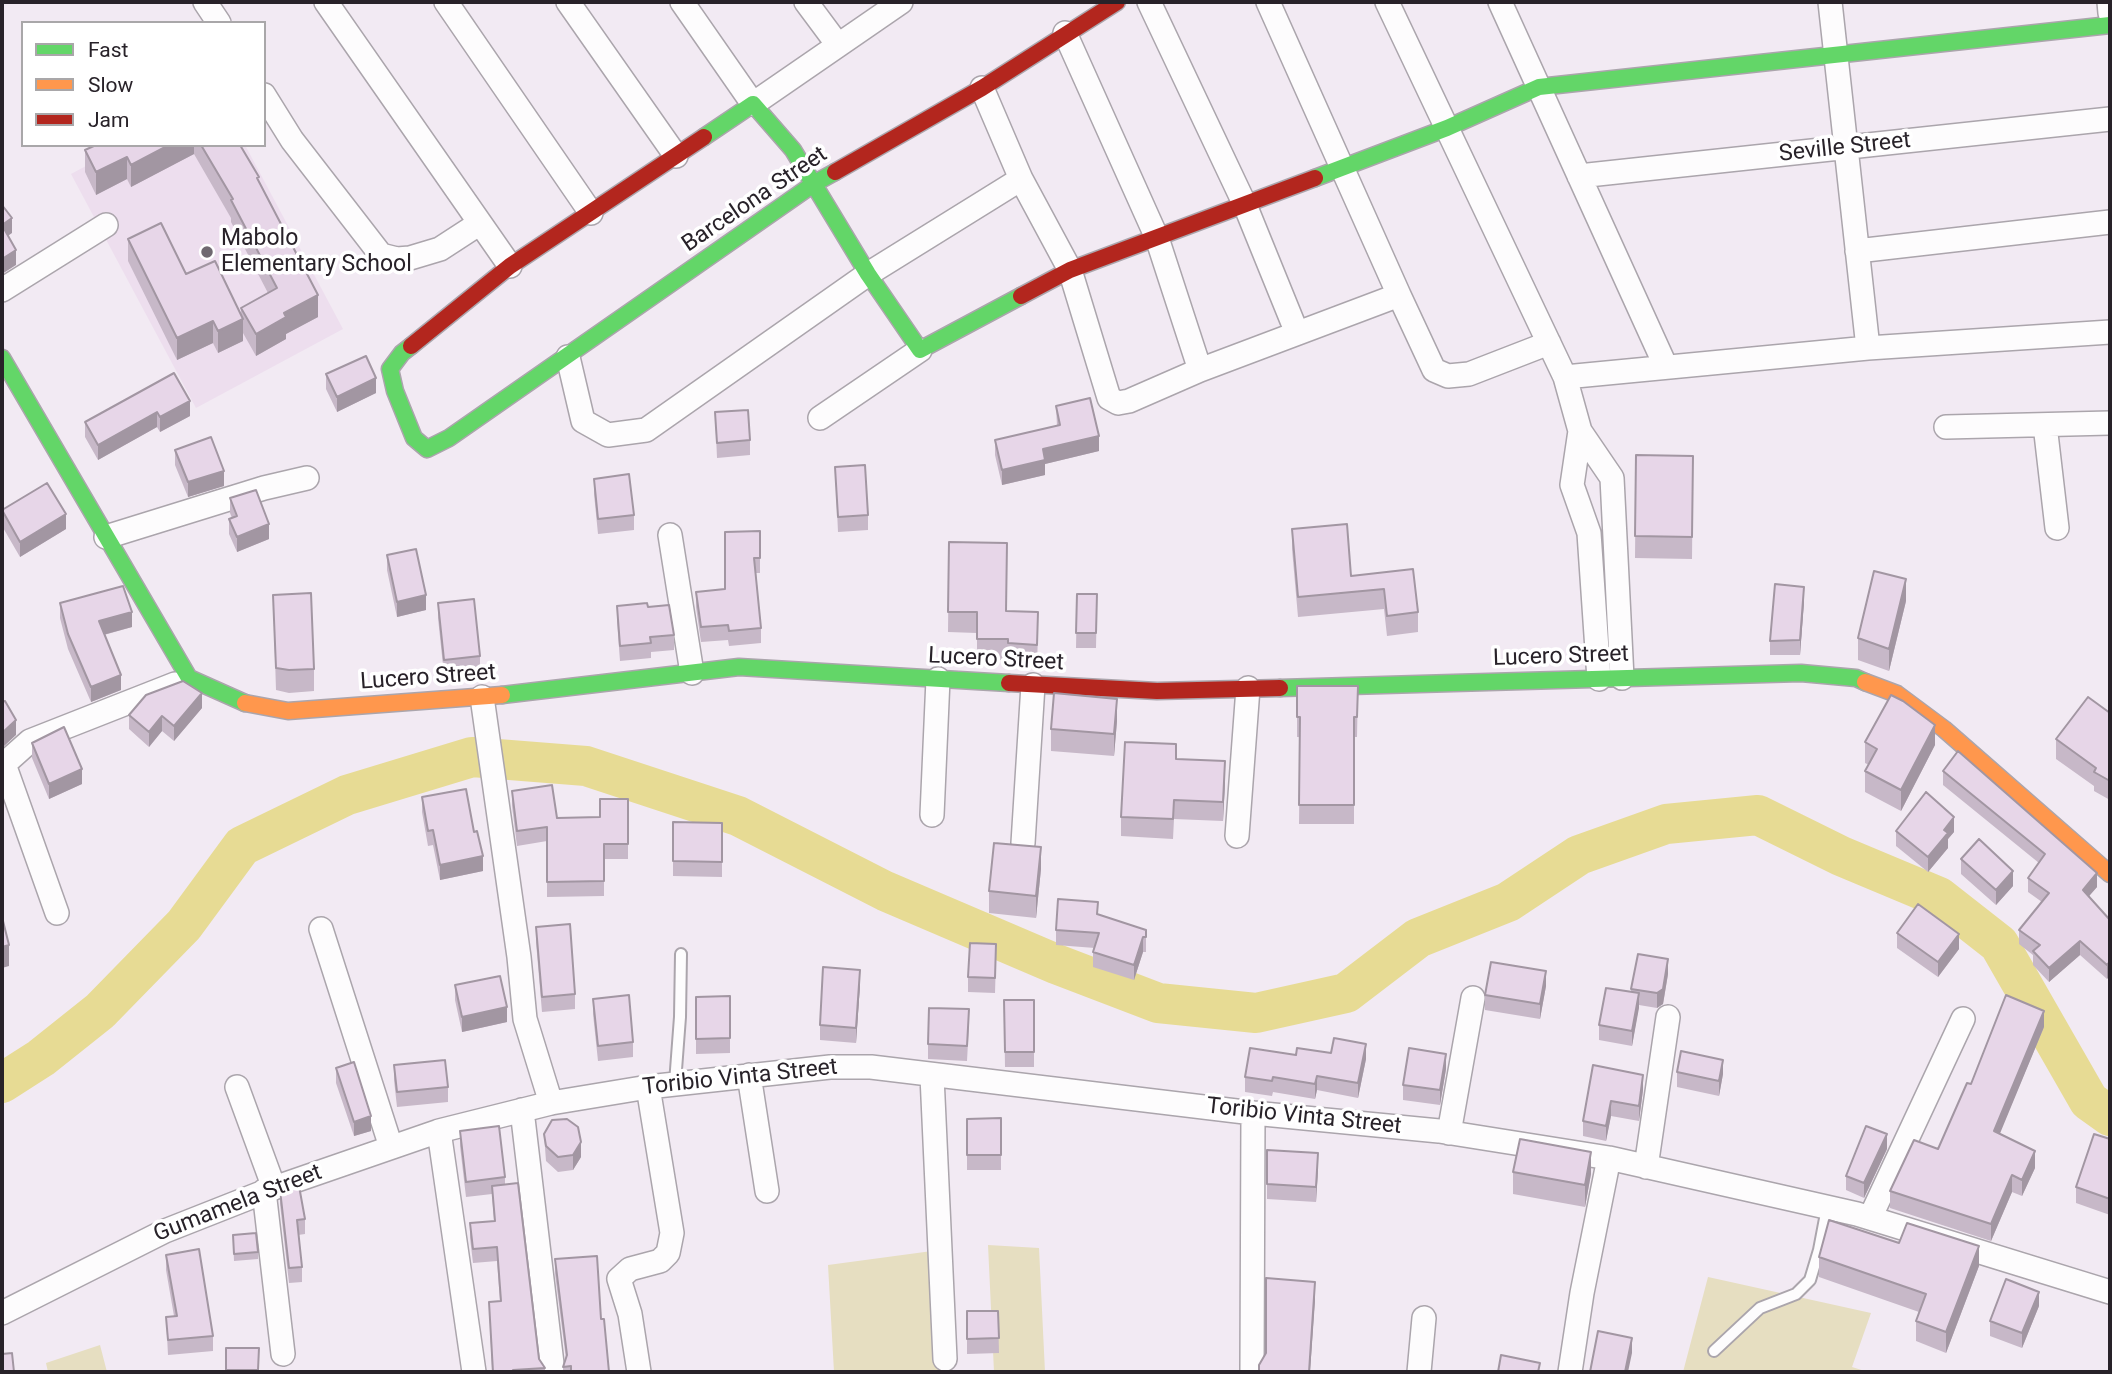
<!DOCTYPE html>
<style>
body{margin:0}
#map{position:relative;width:2112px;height:1374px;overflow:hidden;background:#f2eaf3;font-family:Roboto,sans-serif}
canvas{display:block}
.frame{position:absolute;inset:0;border:4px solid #282229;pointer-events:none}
.legend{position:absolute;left:21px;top:21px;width:245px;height:126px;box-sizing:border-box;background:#fff;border:2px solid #a9a7a9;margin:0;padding:9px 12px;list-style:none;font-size:21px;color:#282229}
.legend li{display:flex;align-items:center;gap:14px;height:35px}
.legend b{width:35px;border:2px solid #a9a7a9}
</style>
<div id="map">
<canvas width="2112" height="1374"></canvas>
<div class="frame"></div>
<ul class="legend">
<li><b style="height:9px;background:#63d668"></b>Fast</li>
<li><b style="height:9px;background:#ff974d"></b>Slow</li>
<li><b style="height:9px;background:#b3261e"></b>Jam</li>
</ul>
</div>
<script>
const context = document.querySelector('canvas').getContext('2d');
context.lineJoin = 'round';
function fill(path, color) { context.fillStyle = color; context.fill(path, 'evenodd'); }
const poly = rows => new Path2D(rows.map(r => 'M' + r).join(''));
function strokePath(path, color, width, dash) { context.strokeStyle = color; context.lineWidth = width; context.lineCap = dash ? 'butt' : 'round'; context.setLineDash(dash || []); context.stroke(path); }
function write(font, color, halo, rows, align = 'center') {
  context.font = font + ' Roboto,sans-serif'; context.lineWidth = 7; context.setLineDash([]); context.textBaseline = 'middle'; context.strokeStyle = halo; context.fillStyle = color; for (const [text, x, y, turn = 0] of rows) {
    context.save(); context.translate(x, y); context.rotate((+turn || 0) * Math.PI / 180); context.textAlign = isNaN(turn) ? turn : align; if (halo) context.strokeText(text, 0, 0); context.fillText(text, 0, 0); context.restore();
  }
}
fill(poly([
 [125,145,245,145,343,329,196,408,71,174]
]), '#eddeee');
fill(poly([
 [988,1245,1039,1248,1045,1372,994,1372],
 [932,1251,943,1372,834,1372,828,1265],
 [1708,1277,1871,1313,1852,1367,1868,1372,1683,1372],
 [100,1345,107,1372,48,1372,46,1363]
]), '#e6dec1');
strokePath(poly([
 [2,1083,41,1058,100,1011,184,925,242,846,347,795,472,757,586,766,738,816,885,891,1056,964,1158,1003,1256,1013,1346,993,1418,938,1508,902,1579,855,1666,824,1758,815,1841,856,1939,897,1999,944,2089,1101,2110,1116]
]), '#e7db94', 40);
const lane = poly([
 [675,1083,680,1017,681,954],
 [1714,1351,1760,1308,1796,1294,1810,1280,1819,1250,1827,1208]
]);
const street = poly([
 [205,2,219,23],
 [326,2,510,266],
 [446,2,591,213],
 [568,2,676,156],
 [682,2,753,104,901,2],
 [806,2,838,45],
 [1149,2,1245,205,1297,333],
 [1268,2,1399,295],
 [1387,2,1565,377,1580,431],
 [1500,2,1666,367],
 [1830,2,1868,348],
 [2109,2,2110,13],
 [1065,33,1157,238,1200,370],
 [982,88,1021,179,1070,270,1109,398,1118,403,1129,401,1200,370,1399,295,1434,370,1448,376,1469,374,1549,343],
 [264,95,292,140,381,255,397,259,410,258,440,249,480,223],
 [1579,176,2110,119],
 [1857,251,2110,222],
 [2,290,106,225],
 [568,357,583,421,608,435,646,430,868,274,1021,179],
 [1565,377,1868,348,2110,332],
 [820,418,920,350],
 [2045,425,2057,528],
 [1946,427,2110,423],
 [670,535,692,673],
 [106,537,264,488,307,478],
 [1599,679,1589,533,1572,485,1580,431,1612,478,1622,678],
 [482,697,519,957,525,1019,551,1103],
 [4,764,57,913],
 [2,766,30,741,175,684],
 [932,815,938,679],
 [1237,836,1248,688],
 [1023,843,1033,685],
 [321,929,391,1147],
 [749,1075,767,1191],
 [932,1076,945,1359],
 [237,1087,274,1188],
 [522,1110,553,1372],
 [439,1131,474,1372],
 [1449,1133,1473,998],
 [1646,1167,1668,1017],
 [264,1191,283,1354],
 [1870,1218,1963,1019],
 [2,1313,165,1231,274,1188,439,1131,551,1103,648,1087,830,1067,871,1067,1253,1113,1439,1131,1609,1158,1857,1214,2110,1292],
 [639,1372,630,1314,619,1279,630,1269,660,1261,668,1253,672,1233,648,1087],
 [1252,1372,1253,1113],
 [1419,1372,1424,1318],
 [1570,1372,1582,1293,1609,1158]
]);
const fast = poly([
 [704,137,753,104,793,150,868,274,920,350,1021,296],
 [1315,178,1447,128,1539,87,2110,25],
 [411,346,402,353,390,369,395,391,414,438,427,449,449,438,815,183,835,172],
 [2,358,189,678,245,703],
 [1280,688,1801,673,1856,678,1865,682],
 [502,695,739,667,1009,683]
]);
const slow = poly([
 [1865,682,1897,694,1944,729,2110,874],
 [245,703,288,711,502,695]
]);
const jam = poly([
 [835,172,982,88,1117,2],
 [1021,296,1070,270,1315,178],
 [411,346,510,266,704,137],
 [1009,683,1157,691,1280,688]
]);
strokePath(lane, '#aba5ac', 14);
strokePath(street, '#aba5ac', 26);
strokePath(fast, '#aba5ac', 19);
strokePath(slow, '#aba5ac', 19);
strokePath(jam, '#aba5ac', 19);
strokePath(lane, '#fdfcfd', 10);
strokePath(street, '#fdfcfd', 23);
strokePath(fast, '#63d668', 16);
strokePath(slow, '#ff974d', 16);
strokePath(jam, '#b3261e', 16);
fill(poly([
 [96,145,240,145,259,182,318,317,286,334,286,339,256,356,243,333,243,341,218,353,213,343,177,360,128,261,128,239,186,274,241,315,241,308,268,293,231,222,231,218,194,154,131,187,127,179,96,195,85,172,85,150],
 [174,373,190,416,160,432,157,427,98,460,85,437,85,422],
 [326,374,376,393,337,412,326,389],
 [1056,406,1099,451,1045,464,1045,475,1002,485,995,455,995,440,1057,426],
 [715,412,750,440,750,455,717,458],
 [175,450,224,486,188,497,175,465],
 [1636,455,1693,456,1692,559,1635,558],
 [835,467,868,515,868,530,838,532],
 [594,479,634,515,634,530,598,534,594,494],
 [230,498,269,539,237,552,229,534,229,519,232,518,230,513],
 [2,510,66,529,20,557,2,526],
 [1292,529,1351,576,1413,569,1418,612,1418,632,1387,636,1384,609,1298,617,1292,549],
 [760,531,760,573,756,573,761,628,761,643,729,646,728,640,701,642,696,607,696,592,725,589],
 [949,542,1006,611,1038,633,1037,666,1008,664,1008,660,977,660,977,633,948,632],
 [387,555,426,610,397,617,387,570],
 [1077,594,1097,594,1096,648,1076,648],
 [273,595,314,669,314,691,289,693,276,690],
 [1906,601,1889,671,1858,660,1858,638],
 [1804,602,1800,655,1770,655,1770,641],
 [60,603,132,627,104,635,121,690,91,702,68,649,60,618],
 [438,603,480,656,480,671,444,675,438,618],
 [617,606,648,607,674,635,674,650,651,652,651,658,620,661,617,621],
 [1297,686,1358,686,1357,737,1354,737,1354,824,1299,824,1300,737,1297,737],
 [202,708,174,741,162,731,149,747,129,729,129,715],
 [2110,713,2110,800,2094,791,2094,786,2056,759,2056,739],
 [1117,721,1114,756,1051,751,1051,729],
 [1865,742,1935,745,1901,811,1865,792,1865,771,1869,765,1865,763],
 [32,743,82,784,49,799,32,758],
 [1176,759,1225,781,1223,821,1174,819,1173,839,1121,836,1121,817],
 [1943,771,2097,887,2089,896,2110,920,2110,975,2107,979,2080,955,2049,982,2033,965,2033,955,2019,944,2019,930,2042,902,2028,892,2028,878,2039,863,1943,785],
 [512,791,557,818,600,817,628,799,628,859,604,859,604,896,547,897,547,841,517,846,512,806],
 [422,797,474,832,483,871,440,880,433,845,428,846,422,812],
 [673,822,722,823,722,877,673,876],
 [1896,831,1954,832,1948,839,1948,848,1928,872,1896,846],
 [1961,859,2013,886,1996,905,1961,874],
 [1041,869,1036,918,989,913,989,891],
 [1098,914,1146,930,1146,952,1143,952,1134,980,1093,967,1093,952,1095,948,1056,945,1056,930],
 [536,927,575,994,575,1009,542,1012,536,942],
 [1897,933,1959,949,1938,977,1897,948],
 [996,959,995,993,968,992,968,977],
 [1668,974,1663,1004,1657,1008,1639,1005,1632,1046,1599,1040,1599,1025,1631,992,1631,989],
 [455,985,507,1022,462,1032,455,1000],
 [860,985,856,1043,820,1040,820,1025],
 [1546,986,1540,1019,1485,1010,1485,995],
 [730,996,730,1053,696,1054,696,997],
 [593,999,633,1042,633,1057,598,1061,593,1014],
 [1004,1000,1034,1000,1034,1067,1005,1067],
 [969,1024,967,1061,928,1059,928,1044],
 [2044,1027,1999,1134,2035,1168,2022,1196,2012,1192,1991,1241,1890,1208,1890,1191,1938,1149,1971,1084],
 [1296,1055,1366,1059,1358,1098,1317,1090,1315,1099,1273,1092,1272,1096,1245,1092,1245,1077],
 [394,1065,448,1087,448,1102,397,1107,394,1080],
 [1593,1065,1643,1090,1639,1121,1611,1116,1606,1141,1583,1136,1583,1121],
 [336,1068,371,1131,354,1136,336,1083],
 [1446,1069,1440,1105,1403,1100,1403,1085],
 [1677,1072,1723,1074,1719,1096,1677,1087],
 [1001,1118,1001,1170,967,1170,967,1119],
 [460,1131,505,1177,505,1184,539,1359,545,1368,545,1372,492,1372,489,1302,500,1301,497,1261,473,1263,470,1238,470,1223,494,1221,492,1194,466,1197,460,1146],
 [544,1134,581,1157,573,1170,558,1172,546,1161],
 [2110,1139,2110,1215,2076,1203,2076,1187],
 [1887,1149,1864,1198,1846,1190,1846,1176],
 [1267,1150,1318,1168,1316,1202,1267,1199],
 [1513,1172,1591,1174,1585,1207,1513,1194],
 [280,1190,305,1219,305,1234,298,1235,302,1267,302,1282,289,1283,280,1204],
 [233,1235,258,1252,258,1259,234,1261],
 [1899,1243,1979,1266,1946,1353,1916,1341,1916,1321,1919,1312,1819,1277,1819,1257],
 [166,1255,213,1336,213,1351,168,1355,166,1317,174,1316,166,1270],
 [555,1259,601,1319,609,1372,563,1372,563,1367,566,1359,555,1274],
 [2039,1306,2022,1348,1990,1336,1990,1321],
 [967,1311,998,1311,999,1353,967,1354],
 [226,1348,259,1348,258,1372,226,1372]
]), '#c7b8c8');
fill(poly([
 [169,145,194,145,194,154,131,187,131,165],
 [127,157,127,179,96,195,96,172],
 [12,218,12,233,2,240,2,225],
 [16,250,16,265,2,274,2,259],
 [318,295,318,317,286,334,286,339,256,356,256,334,284,313],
 [243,319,243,341,218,353,218,331],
 [213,321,213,343,177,360,177,338],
 [376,378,376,393,337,412,337,397],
 [190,401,190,416,160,432,160,417],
 [157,412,157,427,98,460,98,445],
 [1099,436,1099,451,1045,464,1045,475,1002,485,1002,470,1043,449],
 [224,471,224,486,188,497,188,482],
 [66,514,66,529,20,557,20,542],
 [269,524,269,539,237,552,237,537],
 [1906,579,1906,601,1889,671,1889,649],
 [1804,587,1804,602,1800,655,1800,640],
 [426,595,426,610,397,617,397,602],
 [132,612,132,627,99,636,99,621],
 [121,675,121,690,91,702,91,687],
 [202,693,202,708,174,741,174,726],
 [1117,699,1117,721,1114,756,1114,734],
 [162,716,162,731,149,747,149,732],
 [16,720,16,735,2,748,2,733],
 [1935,725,1935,745,1901,811,1901,790],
 [1225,761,1225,781,1223,821,1223,802],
 [82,769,82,784,49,799,49,784],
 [1954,817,1954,832,1948,839,1948,848,1928,872,1928,857,1944,830],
 [1041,847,1041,869,1036,918,1036,896],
 [483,856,483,871,440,880,440,865],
 [2013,871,2013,886,1996,905,1996,890],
 [2097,873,2097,887,2083,903,2083,890],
 [1959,934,1959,949,1938,977,1938,962],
 [1143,937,1143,952,1134,980,1134,965],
 [2080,941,2080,955,2049,982,2049,968],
 [9,945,9,966,2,968,2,947],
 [1668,959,1668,974,1663,1004,1657,1008,1657,993],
 [2110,961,2110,975,2107,979,2107,965],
 [860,970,860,985,856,1043,856,1028],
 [1546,971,1546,986,1540,1019,1540,1004],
 [1639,993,1639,1008,1632,1046,1632,1031],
 [507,1007,507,1022,462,1032,462,1017],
 [2044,1011,2044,1027,1994,1148,1994,1131],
 [1366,1044,1366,1059,1358,1098,1358,1083],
 [1446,1054,1446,1069,1440,1105,1440,1090],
 [1723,1060,1723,1074,1719,1096,1719,1081],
 [1643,1075,1643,1090,1639,1121,1639,1106],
 [1317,1076,1317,1090,1315,1099,1315,1084],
 [1611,1101,1611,1116,1606,1141,1606,1126],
 [371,1116,371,1131,354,1136,354,1122],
 [1887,1134,1887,1149,1864,1198,1864,1183],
 [581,1142,581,1157,573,1170,573,1155],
 [2035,1151,2035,1168,2022,1196,2022,1180],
 [1591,1152,1591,1174,1585,1207,1585,1185],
 [1318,1153,1318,1168,1316,1202,1316,1187],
 [2012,1175,2012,1192,1991,1241,1991,1224],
 [1979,1246,1979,1266,1946,1353,1946,1332],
 [1315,1282,1315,1301,1310,1372,1309,1372],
 [2039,1292,2039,1306,2022,1348,2022,1333],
 [1632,1338,1632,1353,1628,1372,1625,1372]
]), '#a296a2');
const building = poly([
 [96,145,169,145,131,165,127,157,96,172,85,150,96,145],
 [201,145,240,145,259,177,257,178,318,295,284,313,286,317,256,334,241,308,277,288,231,200,233,199,201,145],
 [2,205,12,218,2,225,16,250,2,259,2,205],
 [161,223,186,274,215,261,243,319,218,331,213,321,177,338,128,239,161,223],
 [366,356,376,378,337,397,326,374,366,356],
 [174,373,190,401,160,417,157,412,98,445,85,422,174,373],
 [1090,398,1099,436,1043,449,1045,460,1002,470,995,440,1060,425,1056,406,1090,398],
 [748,410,750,440,717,443,715,412,748,410],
 [211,437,224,471,188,482,175,450,211,437],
 [1636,455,1693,456,1692,537,1635,536,1636,455],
 [865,465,868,515,838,517,835,467,865,465],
 [629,474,634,515,598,519,594,479,629,474],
 [47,483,66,514,20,542,2,510,47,483],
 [256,490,269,524,237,537,229,519,237,516,230,498,256,490],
 [1347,524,1351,576,1413,569,1418,612,1387,616,1384,589,1298,597,1292,529,1347,524],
 [760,531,760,558,754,558,761,628,729,631,728,625,701,627,696,592,725,589,725,532,760,531],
 [949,542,1007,543,1006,611,1038,612,1037,645,1008,643,1008,639,977,639,977,612,948,612,949,542],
 [416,549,426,595,397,602,387,555,416,549],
 [1874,571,1906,579,1889,649,1858,638,1874,571],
 [1775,584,1804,587,1800,640,1770,641,1775,584],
 [123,586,132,612,99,621,121,675,91,687,68,634,60,603,123,586],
 [311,593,314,669,289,670,276,668,273,595,311,593],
 [1077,594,1097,594,1096,633,1076,633,1077,594],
 [474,599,480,656,444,660,438,603,474,599],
 [647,603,648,607,669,605,674,635,650,637,651,643,620,646,617,606,647,603],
 [183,681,202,693,174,726,162,716,149,732,129,715,146,695,183,681],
 [1297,686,1358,686,1357,717,1354,717,1354,805,1299,805,1300,717,1297,717,1297,686],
 [1054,693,1117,699,1114,734,1051,729,1054,693],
 [1891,695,1903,701,1935,725,1901,790,1865,771,1877,749,1865,742,1891,695],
 [2088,697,2110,713,2110,781,2094,772,2096,768,2056,739,2088,697],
 [5,701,16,720,2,733,2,702,5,701],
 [64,727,82,769,49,784,32,743,64,727],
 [1125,742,1176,744,1176,759,1225,761,1223,802,1174,800,1173,819,1121,817,1125,742],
 [1958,751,2097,873,2083,890,2110,920,2110,961,2107,965,2080,941,2049,968,2033,951,2040,945,2019,930,2049,893,2028,878,2045,854,1943,771,1958,751],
 [552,785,557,818,600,817,600,799,628,799,628,844,604,844,604,881,547,882,547,827,517,831,512,791,552,785],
 [466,789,474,832,477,831,483,856,440,865,433,830,428,831,422,797,466,789],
 [1926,792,1954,817,1944,830,1948,833,1928,857,1896,831,1926,792],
 [673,822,722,823,722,862,673,861,673,822],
 [1979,839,2013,871,1996,890,1961,859,1979,839],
 [994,843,1041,847,1036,896,989,891,994,843],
 [1058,899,1098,902,1097,914,1146,930,1146,937,1143,937,1134,965,1093,952,1099,933,1056,930,1058,899],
 [1918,904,1959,934,1938,962,1897,933,1918,904],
 [2,917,9,945,2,947,2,917],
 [570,924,575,994,542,997,536,927,570,924],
 [970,943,996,944,995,978,968,977,970,943],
 [1638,954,1668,959,1663,989,1657,993,1631,989,1638,954],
 [1491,962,1546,971,1540,1004,1485,995,1491,962],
 [823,967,860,970,856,1028,820,1025,823,967],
 [500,976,507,1007,462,1017,455,985,500,976],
 [1606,988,1639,993,1632,1031,1599,1025,1606,988],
 [629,995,633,1042,598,1046,593,999,629,995],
 [2006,995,2044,1011,1994,1131,2035,1151,2022,1180,2012,1175,1991,1224,1890,1191,1914,1140,1938,1149,1967,1083,1971,1084,2006,995],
 [730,996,730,1038,696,1039,696,997,730,996],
 [1004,1000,1034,1000,1034,1052,1005,1052,1004,1000],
 [929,1008,969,1009,967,1046,928,1044,929,1008],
 [1334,1038,1366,1044,1358,1083,1317,1076,1315,1084,1273,1077,1272,1081,1245,1077,1250,1048,1296,1055,1297,1048,1331,1053,1334,1038],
 [1409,1048,1446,1054,1440,1090,1403,1085,1409,1048],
 [1681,1051,1723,1060,1719,1081,1677,1072,1681,1051],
 [445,1060,448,1087,397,1092,394,1065,445,1060],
 [354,1062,371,1116,354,1122,336,1068,354,1062],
 [1593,1065,1643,1075,1639,1106,1611,1101,1606,1126,1583,1121,1593,1065],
 [1001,1118,1001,1155,967,1155,967,1119,1001,1118],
 [567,1119,578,1127,581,1142,573,1155,558,1157,546,1146,544,1134,552,1120,567,1119],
 [499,1126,505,1177,466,1182,460,1131,499,1126],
 [1866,1126,1887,1134,1864,1183,1846,1176,1866,1126],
 [2094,1134,2110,1139,2110,1199,2076,1187,2094,1134],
 [1520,1139,1591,1152,1585,1185,1513,1172,1520,1139],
 [1267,1150,1318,1153,1316,1187,1267,1184,1267,1150],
 [518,1183,539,1359,545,1368,513,1370,513,1372,493,1372,489,1302,501,1301,497,1247,473,1249,470,1223,495,1221,492,1186,518,1183],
 [299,1186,305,1219,297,1220,302,1267,289,1268,280,1190,299,1186],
 [1829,1220,1899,1243,1907,1223,1979,1246,1946,1332,1916,1321,1926,1294,1819,1257,1829,1220],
 [256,1233,258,1252,234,1254,233,1235,256,1233],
 [199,1249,213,1336,168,1340,166,1317,177,1316,166,1255,199,1249],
 [597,1256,601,1319,604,1319,609,1372,571,1372,571,1366,563,1367,567,1355,555,1259,597,1256],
 [1266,1278,1315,1282,1309,1372,1259,1372,1259,1365,1266,1353,1266,1278],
 [2006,1279,2039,1292,2022,1333,1990,1321,2006,1279],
 [967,1311,998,1311,999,1338,967,1339,967,1311],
 [1598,1331,1632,1338,1625,1372,1590,1372,1598,1331],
 [226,1348,259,1348,258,1370,226,1370,226,1348],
 [12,1353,14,1372,2,1372,2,1354,12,1353],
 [1501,1355,1540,1363,1538,1372,1498,1372,1501,1355]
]);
fill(building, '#e7d6e8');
strokePath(building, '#a296a2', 2);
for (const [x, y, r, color] of [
 [207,252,7,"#6f6870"]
]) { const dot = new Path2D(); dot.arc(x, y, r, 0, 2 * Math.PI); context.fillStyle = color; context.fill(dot); strokePath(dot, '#fff', 2.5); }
write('23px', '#282229', '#fff', [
 ["Seville Street",1845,148,-6],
 ["Barcelona Street",755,200,-34],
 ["Lucero Street",1561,657,-2],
 ["Lucero Street",996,660,3],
 ["Lucero Street",428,678,-4],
 ["Toribio Vinta Street",740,1078,-6],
 ["Toribio Vinta Street",1304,1117,6],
 ["Gumamela Street",238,1204,-21]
]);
write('23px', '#282229', '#fff', [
 ["Mabolo",221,239],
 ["Elementary School",221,265]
], 'left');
</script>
